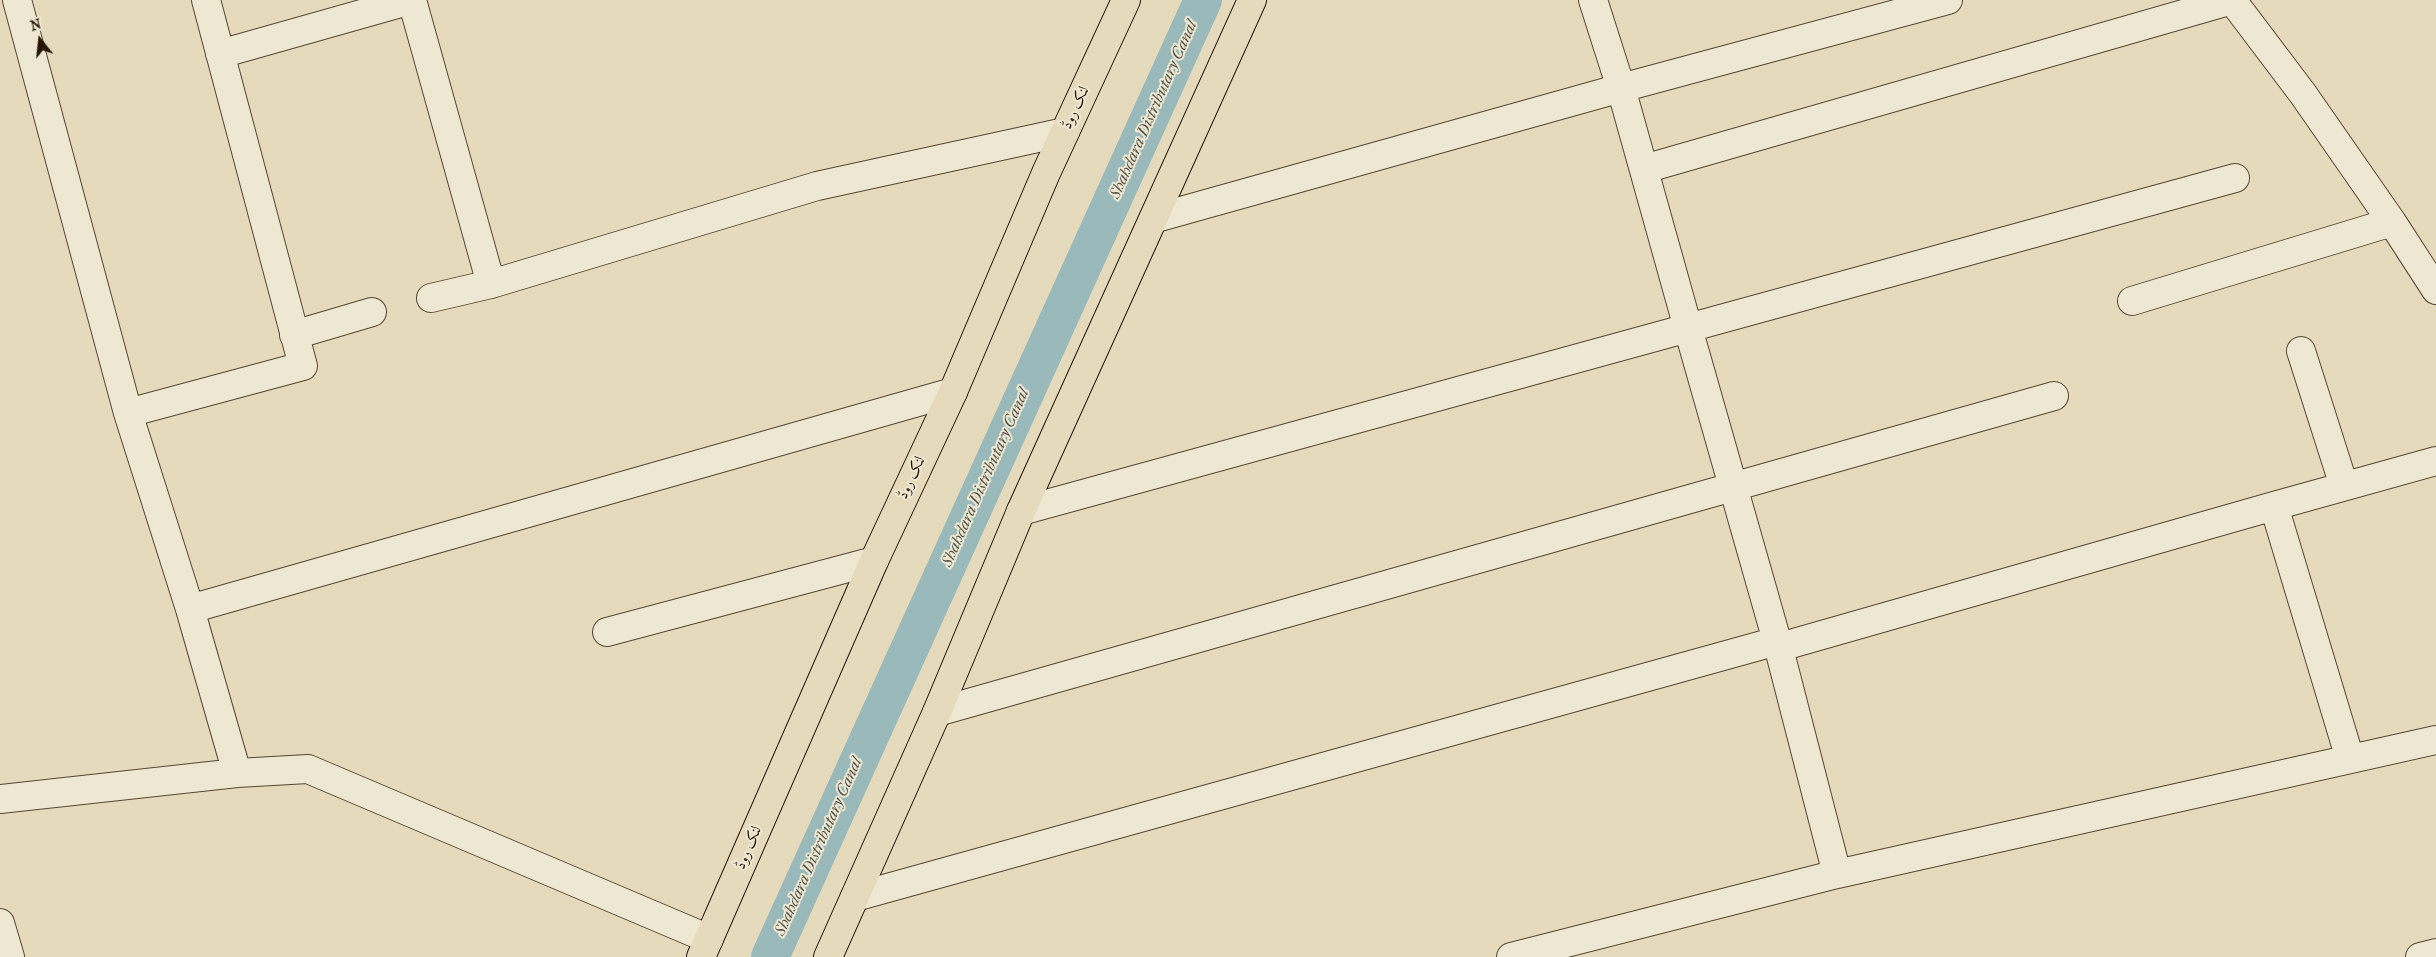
<!DOCTYPE html>
<meta charset="utf-8">
<style>
body{margin:0}
#map{position:relative;width:2436px;height:957px;overflow:hidden;background:#e5dbbc;font-family:"IM FELL French Canon",serif}
canvas{display:block}
.north{position:absolute;left:15px;top:15px;width:50px;height:50px;-webkit-text-stroke:4px #eee8d3;paint-order:stroke;rotate:344deg;font-size:14px;font-weight:700;line-height:20px;text-align:center;color:#261606}
.north::after{content:'';display:block;margin:auto;width:18px;height:22px;background:#261606;clip-path:polygon(50% 0,100% 100%,50% 72%,0 100%)}
</style>
<div id="map">
<canvas width="2436" height="957"></canvas>
<div class="north">N</div>
</div>
<script>
const context = document.querySelector('canvas').getContext('2d');
context.lineJoin = 'round';
const poly = rows => new Path2D(rows.map(r => 'M' + r).join(''));
function strokePath(path, color, width, dash) { context.strokeStyle = color; context.lineWidth = width; context.lineCap = dash ? 'butt' : 'round'; context.setLineDash(dash || []); context.stroke(path); }
function write(font, color, halo, rows, align = 'center') {
  context.font = font + ' "IM FELL French Canon",Amiri,serif'; context.lineWidth = 4; context.setLineDash([]); context.textBaseline = 'middle'; context.strokeStyle = halo; context.fillStyle = color; for (const [text, x, y, turn = 0] of rows) {
    context.save(); context.translate(x, y); context.rotate((+turn || 0) * Math.PI / 180); context.textAlign = isNaN(turn) ? turn : align; if (halo) context.strokeText(text, 0, 0); context.fillText(text, 0, 0); context.restore();
  }
}
strokePath(poly([
 [770,957,1203,0]
]), '#99b9ba', 38);
const minor = poly([
 [17,0,128,413,190,609,237,773],
 [412,0,491,284],
 [1593,0,1621,88,1688,328,2235,178],
 [2232,0,2303,94,2392,222,2436,290],
 [220,54,411,0],
 [1644,169,2232,0],
 [1156,218,1621,88,1948,0],
 [431,298,491,284,817,186,1065,132],
 [2132,301,2392,222],
 [294,335,372,312],
 [2301,351,2344,486],
 [128,413,303,366,206,0],
 [2274,506,2350,759],
 [190,609,953,392],
 [607,632,874,561],
 [1777,641,1837,874],
 [1780,647,2274,506,2436,461],
 [937,712,2054,396],
 [0,799,237,773,308,769,709,939],
 [855,897,1777,641,1688,328,1021,511],
 [0,923,10,957],
 [1511,957,1837,874,2436,740],
 [2420,957,2436,953]
]);
const major = poly([
 [701,957,874,561,953,392,1046,173,1126,0],
 [828,957,937,712,1021,511,1252,0]
]);
strokePath(minor, '#564734', 30);
strokePath(major, '#261606', 30);
strokePath(minor, '#eee8d3', 28);
strokePath(major, '#e5dbbc', 28);
write('15px', '#261606', '#eee8d3', [
 ["لنک روڈ",1076,108,-65],
 ["لنک روڈ",912,478,-65],
 ["لنک روڈ",749,848,-67]
]);
write('italic 16px', '#4e4f45', '#eee8d3', [
 ["Shahdara Distributary Canal",1154,110,-66],
 ["Shahdara Distributary Canal",986,478,-66],
 ["Shahdara Distributary Canal",819,847,-66]
]);
</script>
